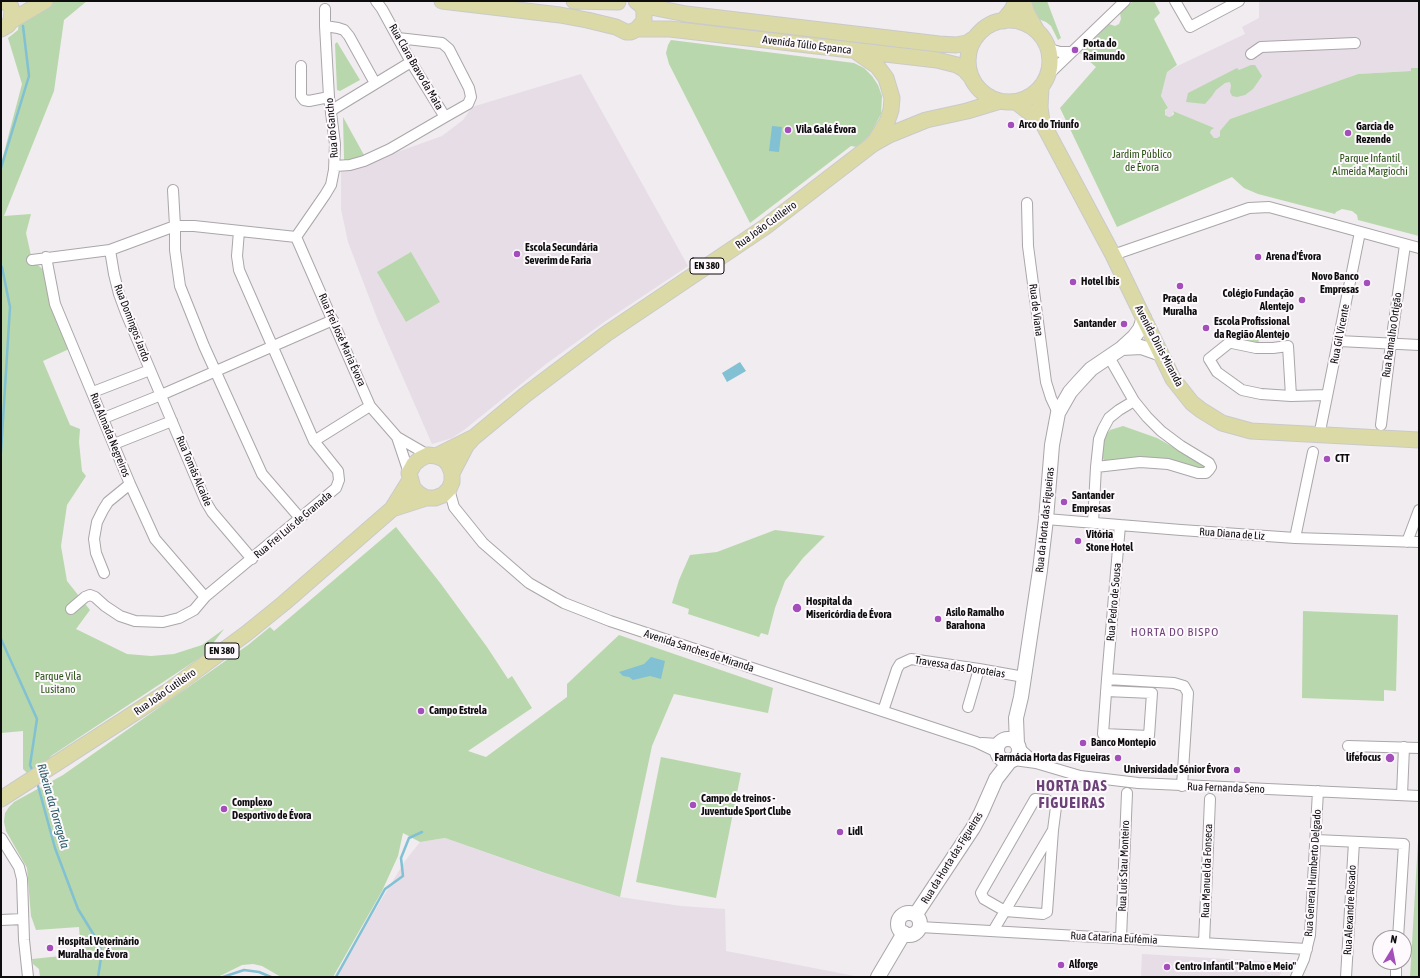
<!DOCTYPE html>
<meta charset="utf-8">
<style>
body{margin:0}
#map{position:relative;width:1420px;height:978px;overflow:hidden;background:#f0ecef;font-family:"Asap Condensed",sans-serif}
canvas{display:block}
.frame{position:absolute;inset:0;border:2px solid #0e0d0e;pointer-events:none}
.north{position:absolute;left:1372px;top:930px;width:40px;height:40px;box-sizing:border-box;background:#fdf9fd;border:1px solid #9d9b9d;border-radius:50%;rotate:10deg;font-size:11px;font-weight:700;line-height:16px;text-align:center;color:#0e0d0e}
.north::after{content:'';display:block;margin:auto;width:14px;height:18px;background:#a44ebc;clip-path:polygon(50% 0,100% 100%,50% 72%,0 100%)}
</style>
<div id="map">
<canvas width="1420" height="978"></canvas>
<div class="frame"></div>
<div class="north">N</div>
</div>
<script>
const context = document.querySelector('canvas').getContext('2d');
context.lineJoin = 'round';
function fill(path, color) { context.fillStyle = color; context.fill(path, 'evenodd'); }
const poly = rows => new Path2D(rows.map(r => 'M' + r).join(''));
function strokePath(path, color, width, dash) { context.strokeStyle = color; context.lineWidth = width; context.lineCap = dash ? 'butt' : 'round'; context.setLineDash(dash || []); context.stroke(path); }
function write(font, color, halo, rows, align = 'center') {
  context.font = font + ' "Asap Condensed",sans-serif'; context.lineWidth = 4; context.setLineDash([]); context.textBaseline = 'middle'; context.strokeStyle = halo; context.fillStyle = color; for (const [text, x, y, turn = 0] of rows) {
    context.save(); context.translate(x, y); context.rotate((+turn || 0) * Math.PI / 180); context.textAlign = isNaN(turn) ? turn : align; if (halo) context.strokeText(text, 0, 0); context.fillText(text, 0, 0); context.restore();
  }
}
fill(poly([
 [1259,1,1419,1,1419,68,1411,68,1411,71,1358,74,1230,119,1221,132,1220,136,1217,138,1214,138,1210,135,1210,131,1212,128,1173,111,1172,116,1169,117,1166,116,1164,112,1168,108,1161,96,1167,71,1245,34,1242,27,1259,18],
 [581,74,688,266,607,320,546,364,464,430,452,438,432,444,377,318,348,242,341,209,341,169,378,159,442,136,463,120,472,107],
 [445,838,544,873,620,897,681,906,725,909,726,951,860,977,334,977,405,861,420,842],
 [1142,954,1279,962,1281,963,1284,967,1279,977,1141,977]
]), '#e7dde6');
fill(poly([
 [53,1,87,1,64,20,54,91,4,216,31,214,26,233,32,260,46,272,69,349,43,361,70,425,80,429,79,442,82,471,86,476,67,505,61,546,67,581,90,610,76,629,127,654,151,656,174,654,202,645,224,629,204,655,51,756,48,761,27,773,23,769,23,731,1,733,1,164,22,84,8,38,18,30,19,21,39,6],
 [1029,1,1047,1,1061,38,1058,40,1051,26,1046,22,1036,18],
 [1133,1,1154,1,1160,13,1154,19,1177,65,1167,72,1161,96,1168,108,1165,110,1165,115,1169,117,1172,116,1174,114,1173,111,1214,128,1211,130,1210,133,1214,138,1217,138,1220,136,1220,131,1230,119,1358,74,1411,71,1411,68,1419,68,1419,236,1358,220,1357,215,1352,211,1342,209,1336,212,1335,214,1258,194,1244,188,1232,177,1117,227,1060,108,1096,67,1080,53,1109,24,1115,26,1119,24,1121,19,1120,13],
 [671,40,854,63,864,68,872,76,878,85,882,96,881,114,870,135,857,147,851,146,750,223,669,64,666,53,668,45],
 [337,42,360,80,340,91,337,90,335,44],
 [1251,65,1255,65,1262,76,1253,89,1245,95,1237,97,1232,96,1230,92,1231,86,1230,82,1225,83,1216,90,1212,96,1205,104,1186,102,1188,93,1237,68,1239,70],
 [343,117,364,155,354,161,345,161,344,159],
 [411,252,440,302,406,322,377,272],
 [1241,329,1260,332,1258,345,1239,342],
 [1123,426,1157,438,1207,466,1201,469,1107,464,1100,455,1101,442,1110,430],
 [396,527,441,584,487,647,508,679,512,676,532,708,468,751,486,757,567,697,567,684,619,635,773,688,768,713,674,694,652,746,620,897,545,873,445,838,420,842,403,833,398,856,382,891,333,977,281,977,262,966,253,964,242,965,218,977,40,977,39,969,33,964,32,959,81,954,79,927,36,930,31,916,27,868,6,831,4,822,5,813,9,807,14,802,63,775,248,645,270,627,274,631],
 [775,530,825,536,803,558,785,581,775,608,768,635,761,633,759,637,688,614,689,609,672,603,679,580,690,555,717,552],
 [1303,611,1398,615,1396,691,1384,690,1384,701,1302,698],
 [661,757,741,773,716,898,636,882],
 [1419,825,1419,977,1410,977]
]), '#b9d7ac');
fill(poly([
 [772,126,782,127,779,152,769,151],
 [740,362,746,371,727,382,722,373],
 [651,657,665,661,661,679,650,676,633,680,629,677,623,676,619,672,644,664]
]), '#81c1d3');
strokePath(poly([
 [1,168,29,76,23,26],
 [1,452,10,307,2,267],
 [1,639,37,719,30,765,33,772],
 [37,782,55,848,78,909,100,945,101,958,98,977],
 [223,977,244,970,259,972,271,977],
 [336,977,385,889,403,876,401,858,409,838,422,832]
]), '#81c1d3', 2.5);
const street = poly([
 [1175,1,1190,27,1239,1],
 [325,26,338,28,344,30,349,36,375,83],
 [398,38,442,43,449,49,469,88,471,97,468,104,445,117],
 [1047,46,1053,50,1060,52,1072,52],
 [1251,54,1261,47,1355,43],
 [301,66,301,96,304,100,309,101,329,97],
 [1048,75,1125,1],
 [332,110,411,62],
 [335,166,350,165,364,161,390,149,445,117,411,62,382,9,376,1],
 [173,190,175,226,175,250,180,286,204,346,262,474,300,518],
 [1027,203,1028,246,1046,382,1051,398,1058,413],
 [296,237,370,406,397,437,428,455],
 [296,237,325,195,331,185,334,170,335,144,329,97,325,26,325,9],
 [110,250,114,274,119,294,126,313,206,502,212,512,252,559],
 [1113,255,1249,208,1269,207,1419,248],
 [46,257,55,304,130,484,155,539,205,597],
 [32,260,110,250,175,226,194,226,296,237],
 [1339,341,1419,345],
 [1109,357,1134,401,1147,417,1161,431,1181,446,1209,463,1211,467,1209,470,1206,473,1198,473,1168,464,1140,462,1096,467,1099,439,1103,429,1109,418,1119,410,1134,401],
 [93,392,150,370],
 [1291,396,1288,346,1273,348,1256,348,1232,343,1229,343,1209,359,1217,372,1242,390,1261,394,1291,396,1327,395],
 [104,418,161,395,333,320],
 [1381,425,1391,343,1405,245],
 [1319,436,1360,232],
 [397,437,409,473],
 [314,441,370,406],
 [114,444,172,421],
 [449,489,454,507,483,543,529,583,564,603,610,621,976,742,997,752],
 [1046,519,1181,530,1295,538,1419,542],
 [1093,523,1096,467],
 [1295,538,1313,452],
 [1407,542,1419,510],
 [104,573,96,553,94,539,97,522,103,510,108,502,130,484],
 [71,609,85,597,90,595,95,597,105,606,120,616,135,621,163,622,179,618,194,610,205,597,336,488,339,480,338,471,314,441,239,270,237,256,239,231],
 [1107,679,1174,683,1184,686,1188,693,1182,786],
 [1106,691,1152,693,1149,736,1103,734,1107,679,1120,525],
 [968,707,979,669],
 [883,711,897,669,900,664,911,659,979,669,1024,677],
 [982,743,999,744],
 [1348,746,1419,748],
 [1019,748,1036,763],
 [1014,760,1036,763,1080,776,1138,783,1419,796],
 [1402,795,1404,747],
 [1,838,19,867,22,879,24,940,28,977],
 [1316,840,1404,844,1398,938],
 [1,920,23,919],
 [920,927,1307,949],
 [993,931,1005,911,1053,830,1047,912,1043,914,1005,911,984,899,981,893,1035,799,1047,800,1056,807,1053,830],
 [1121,938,1127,793],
 [1204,943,1210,799],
 [1296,977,1304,959,1310,935,1318,791],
 [1346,977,1354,842],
 [1396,977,1396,962]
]);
const secondary = poly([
 [1122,348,1141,347,1161,354],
 '997 750a11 11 0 1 1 22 0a11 11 0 1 1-22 0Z',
 [1017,744,1016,718,1021,697,1040,570,1046,519,1052,445,1058,413,1070,392,1078,383,1091,369,1122,348,1134,337,1140,329,1144,318],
 '898 924a11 11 0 1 1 22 0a11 11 0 1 1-22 0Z',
 [916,914,973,828,981,813,996,779,1010,761],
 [878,977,904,933]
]);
const primary = poly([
 [5,1,11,7,12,11,11,21],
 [442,1,560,15,587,20,616,27,626,32,631,32,637,29,644,21,644,10,641,5,636,1],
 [574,1,618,2],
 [1023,1,1026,11,1037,31],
 [641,5,686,14,939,44,956,45,967,43,976,37],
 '968 61a41 41 0 1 1 82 0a41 41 0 1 1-82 0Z',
 [1003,21,1012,10,1016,1],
 [1,29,8,25,11,21,45,1],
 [637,29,670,29,937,60,957,65,964,69,971,77],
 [858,53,877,66,886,78,892,98,891,110,887,122,874,143],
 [1041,88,1040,107,1042,122,1113,255,1173,379,1192,403,1201,410,1222,423,1251,431,1419,440],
 [1016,102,1042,122],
 [436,456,472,438],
 [452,473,466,446,473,438,525,395,606,334,765,227,873,144,889,135,926,120,967,111,1000,101],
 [392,509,426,498,435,498,443,495,449,489,452,482,452,473,449,465,444,459,436,456,428,455,420,459,414,464,409,473,413,488,419,494,426,498],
 [1,799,167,692,247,633,284,603,392,509,410,480]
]);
strokePath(street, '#aaa6a9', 12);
strokePath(secondary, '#aaa6a9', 16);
strokePath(primary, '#cacaca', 17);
strokePath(street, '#fff', 10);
strokePath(secondary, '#fff', 14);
strokePath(primary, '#dbdaa6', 15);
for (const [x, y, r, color] of [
 [1075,50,4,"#a44ebc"],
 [1011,125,4,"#a44ebc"],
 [788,130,4,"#a44ebc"],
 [1348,133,4,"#a44ebc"],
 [517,254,4,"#a44ebc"],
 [1258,257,4,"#a44ebc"],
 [1073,282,4,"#a44ebc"],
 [1367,283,4,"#a44ebc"],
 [1180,286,4,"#a44ebc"],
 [1302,300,4,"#a44ebc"],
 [1124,324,4,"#a44ebc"],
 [1206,328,4,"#a44ebc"],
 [1327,459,4,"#a44ebc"],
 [1064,502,4,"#a44ebc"],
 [1078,541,4,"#a44ebc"],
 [797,608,5,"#a44ebc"],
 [938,619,4,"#a44ebc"],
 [421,711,4,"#a44ebc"],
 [1083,743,4,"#a44ebc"],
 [1118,758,4,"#a44ebc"],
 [1390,758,5,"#a44ebc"],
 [1237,770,4,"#a44ebc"],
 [693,805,4,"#a44ebc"],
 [224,809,4,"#a44ebc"],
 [840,832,4,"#a44ebc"],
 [50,948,4,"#a44ebc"],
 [1061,965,4,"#a44ebc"],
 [1167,967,4,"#a44ebc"]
]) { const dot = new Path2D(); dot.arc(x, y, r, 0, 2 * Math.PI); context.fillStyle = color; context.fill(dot); strokePath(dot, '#fdf9fd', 1.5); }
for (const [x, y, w] of [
 [707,266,34],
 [222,651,34]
]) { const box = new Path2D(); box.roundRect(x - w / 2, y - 8, w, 16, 3); context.fillStyle = '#fdf9fd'; context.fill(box); strokePath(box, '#0e0d0e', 1); }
write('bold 10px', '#0e0d0e', null, [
 ["EN 380",707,266],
 ["EN 380",222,651]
]);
write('bold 11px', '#0e0d0e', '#fdf9fd', [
 ["Porta do",1083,44],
 ["Raimundo",1083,57],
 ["Arco do Triunfo",1019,125],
 ["Garcia de",1356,127],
 ["Rezende",1356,140],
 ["Vila Galé Évora",796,130],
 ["Escola Secundária",525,248],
 ["Severim de Faria",525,261],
 ["Arena d'Évora",1266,257],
 ["Novo Banco",1359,277,"right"],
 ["Empresas",1359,290,"right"],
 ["Hotel Ibis",1081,282],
 ["Colégio Fundação",1294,294,"right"],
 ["Alentejo",1294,307,"right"],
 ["Praça da",1180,299,"center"],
 ["Muralha",1180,312,"center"],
 ["Escola Profissional",1214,322],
 ["da Região Alentejo",1214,335],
 ["Santander",1116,324,"right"],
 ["CTT",1335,459],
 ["Santander",1072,496],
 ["Empresas",1072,509],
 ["Vitória",1086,535],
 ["Stone Hotel",1086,548],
 ["Hospital da",806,602],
 ["Misericórdia de Évora",806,615],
 ["Asilo Ramalho",946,613],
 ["Barahona",946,626],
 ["Campo Estrela",429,711],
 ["Banco Montepio",1091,743],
 ["Farmácia Horta das Figueiras",1110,758,"right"],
 ["lifefocus",1381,758,"right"],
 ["Universidade Sénior Évora",1229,770,"right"],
 ["Campo de treinos -",701,799],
 ["Juventude Sport Clube",701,812],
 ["Complexo",232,803],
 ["Desportivo de Évora",232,816],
 ["Lidl",848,832],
 ["Hospital Veterinário",58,942],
 ["Muralha de Évora",58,955],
 ["Alforge",1069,965],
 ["Centro Infantil \"Palmo e Meio\"",1175,967]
], 'left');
write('11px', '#0e0d0e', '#fdf9fd', [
 ["Avenida Túlio Espanca",807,45,7],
 ["Rua Clara Bravo da Mata",416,67,60],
 ["Rua do Gancho",332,128,-95],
 ["Rua João Cutileiro",766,225,-36],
 ["Rua de Viana",1036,310,83],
 ["Rua Domingos Jardo",132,323,69],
 ["Rua Gil Vicente",1340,334,-79],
 ["Rua Ramalho Ortigão",1392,335,-82],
 ["Rua Frei José Maria Évora",342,340,66],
 ["Avenida Dinis Miranda",1159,346,62],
 ["Rua Almada Negreiros",110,435,68],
 ["Rua Tomás Alcaide",194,471,67],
 ["Rua da Horta das Figueiras",1045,520,-84],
 ["Rua Frei Luís de Granada",293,525,-40],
 ["Rua Diana de Liz",1232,534,4],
 ["Rua Pedro de Sousa",1114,602,-85],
 ["Avenida Sanches de Miranda",699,651,18],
 ["Travessa das Doroteias",960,667,9],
 ["Rua João Cutileiro",165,692,-35],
 ["Rua Fernanda Seno",1226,788,2],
 ["Rua da Horta das Figueiras",952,858,-58],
 ["Rua Luís Stau Monteiro",1124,866,-88],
 ["Rua Manuel da Fonseca",1207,871,-88],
 ["Rua General Humberto Delgado",1313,873,-86],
 ["Rua Alexandre Rosado",1350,910,-87],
 ["Rua Catarina Eufémia",1114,938,3]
]);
write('11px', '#295114', '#fdf9fd', [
 ["Jardim Público",1142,155],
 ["de Évora",1142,168],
 ["Parque Infantil",1370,159],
 ["Almeida Margiochi",1370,172],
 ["Parque Vila",58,677],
 ["Lusitano",58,690]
]);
context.letterSpacing = '1px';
write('12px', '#6c4178', '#fdf9fd', [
 ["HORTA DO BISPO",1175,632]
]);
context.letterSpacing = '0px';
write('italic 12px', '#255b68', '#fdf9fd', [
 ["Ribeira da Torregela",53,806,74]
]);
context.letterSpacing = '1px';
write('bold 15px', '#6c4178', '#fdf9fd', [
 ["HORTA DAS",1072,786],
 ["FIGUEIRAS",1072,803]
]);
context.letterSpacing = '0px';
</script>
